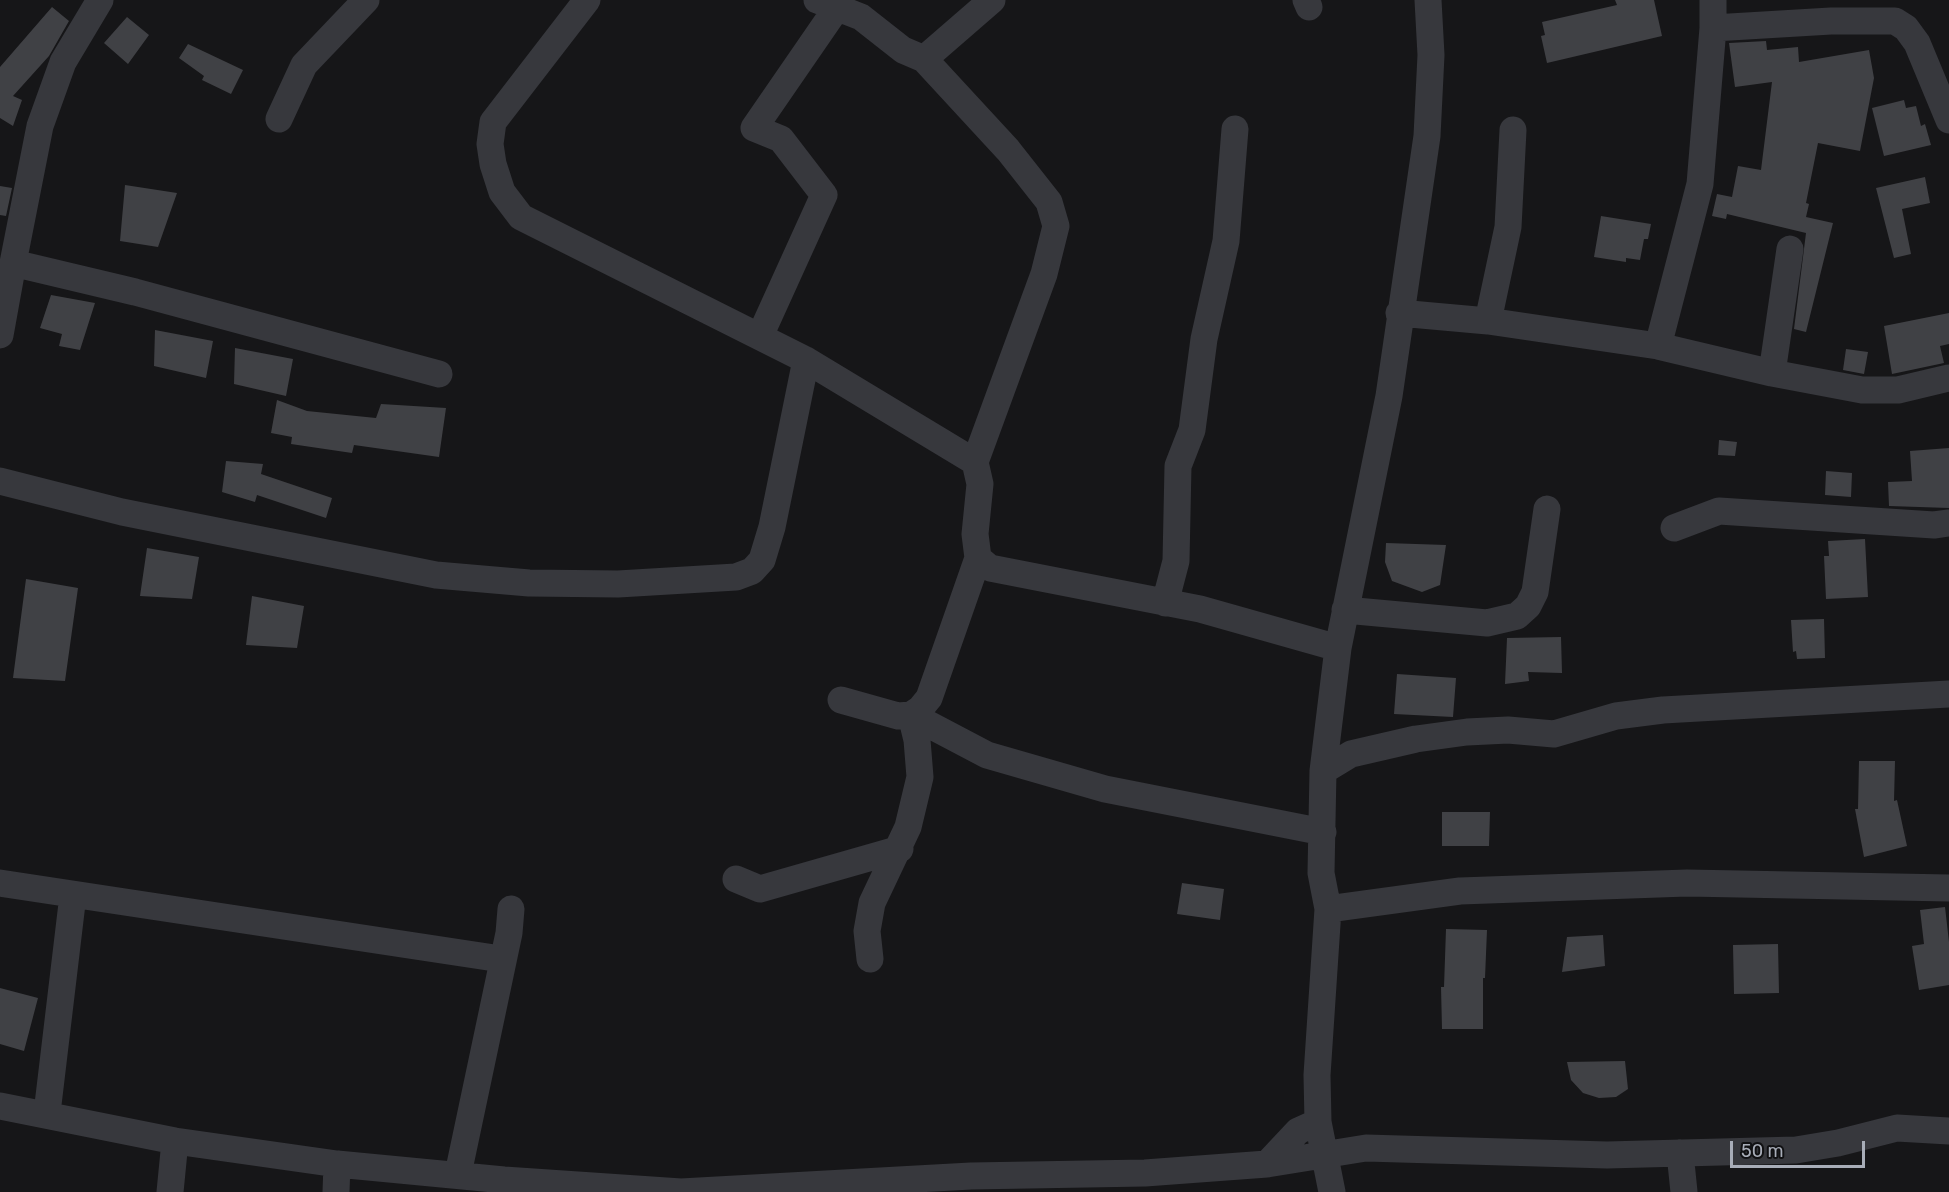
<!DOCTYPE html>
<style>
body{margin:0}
#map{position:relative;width:1949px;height:1192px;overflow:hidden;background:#161618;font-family:Rubik,sans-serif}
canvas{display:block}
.scale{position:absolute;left:1730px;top:1141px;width:135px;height:27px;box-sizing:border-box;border:3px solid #a8adb8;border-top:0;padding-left:8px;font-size:18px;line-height:21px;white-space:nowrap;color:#a8adb8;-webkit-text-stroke:4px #111113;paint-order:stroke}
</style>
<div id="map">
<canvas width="1949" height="1192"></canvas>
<div class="scale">50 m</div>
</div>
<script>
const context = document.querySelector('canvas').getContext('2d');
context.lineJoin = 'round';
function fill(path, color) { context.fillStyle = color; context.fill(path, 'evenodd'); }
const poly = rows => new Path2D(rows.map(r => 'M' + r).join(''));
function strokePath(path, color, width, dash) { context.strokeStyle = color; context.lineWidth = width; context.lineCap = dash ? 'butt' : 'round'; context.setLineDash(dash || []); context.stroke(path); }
fill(poly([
 [1615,0,1654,0,1662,36,1547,63,1541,36,1545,35,1542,22,1617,5],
 [52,7,69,21,49,56,13,96,22,100,13,126,0,118,0,67],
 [127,17,149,35,128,64,104,43],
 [1766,41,1767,50,1798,47,1799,62,1869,50,1874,78,1860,151,1818,143,1806,203,1809,204,1806,217,1833,223,1806,332,1794,329,1806,233,1727,214,1726,219,1712,216,1717,194,1732,197,1738,166,1761,170,1772,82,1735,87,1729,43],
 [188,44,243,70,231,94,202,80,204,76,179,58],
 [1904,100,1906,108,1916,106,1921,126,1925,124,1931,145,1884,156,1872,108],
 [1925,177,1930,203,1902,209,1911,254,1894,258,1876,188],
 [125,185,177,193,158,247,120,241],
 [0,186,12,188,6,216,0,215],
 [1601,216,1651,224,1648,239,1644,239,1640,260,1626,258,1626,262,1594,257],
 [51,295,95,303,80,350,59,346,62,334,40,328],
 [1949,313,1949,344,1940,346,1944,363,1892,374,1884,326],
 [155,330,213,341,206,378,154,366],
 [235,348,293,359,286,396,234,384],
 [1846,349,1868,352,1864,374,1843,370],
 [277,400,307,411,376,418,381,404,446,408,439,457,354,445,352,453,291,444,292,437,271,433],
 [1719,440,1737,442,1735,456,1718,455],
 [1949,448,1949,508,1889,506,1888,482,1912,481,1910,451],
 [226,461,263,464,261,474,332,498,326,518,257,495,255,502,222,492],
 [1826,471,1852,473,1851,497,1825,495],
 [1865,539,1868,597,1826,599,1824,556,1829,556,1828,541],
 [1386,543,1446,545,1440,585,1422,592,1392,581,1385,562],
 [147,548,199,557,192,599,140,596],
 [26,579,78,588,65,681,13,678],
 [252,596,304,606,297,648,246,645],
 [1824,619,1825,658,1797,659,1796,651,1793,652,1791,620],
 [1561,637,1562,673,1528,672,1529,681,1505,684,1507,638],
 [1397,674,1456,678,1453,717,1394,714],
 [1859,761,1895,761,1894,801,1897,800,1907,846,1864,857,1855,809,1858,809],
 [1442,812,1490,812,1489,846,1442,846],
 [1182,883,1224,889,1220,920,1177,914],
 [1945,907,1949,942,1949,985,1919,990,1912,946,1924,944,1920,910],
 [1446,929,1487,930,1485,978,1483,978,1483,1029,1442,1029,1441,987,1444,987],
 [1603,935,1605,966,1562,972,1567,937],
 [1778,944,1779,993,1734,994,1733,945],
 [0,988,38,998,24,1051,0,1044],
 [1625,1061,1628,1089,1616,1097,1599,1098,1583,1093,1571,1080,1567,1062]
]), '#404145');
strokePath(poly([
 [587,0,493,122,490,144,493,164,502,192,521,217,806,360,975,462,980,484,975,534,978,558,990,568,1200,609,1338,648],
 [817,0,861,17,903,50,924,59,992,0],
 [1306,0,1309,7],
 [1713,28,1831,21,1895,21,1906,28,1917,43,1949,120],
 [924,59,1008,150,1049,202,1056,226,1044,274,975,462],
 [279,119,304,65,366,0],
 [13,263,40,126,63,62,100,0],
 [1399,313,1488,321,1658,346,1772,373,1862,390,1898,390,1949,378],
 [1488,321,1508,227,1513,130],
 [0,335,13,263,135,292,439,374],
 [760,336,824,195,781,139,754,128,838,6],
 [1658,346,1700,184,1713,28,1713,0],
 [1772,373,1790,249],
 [0,481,122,512,436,575,529,583,618,584,736,577,752,571,762,560,772,527,806,360],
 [1674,528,1719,511,1934,525,1949,523],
 [1165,603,1176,561,1178,466,1192,430,1204,339,1226,241,1235,129],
 [1345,610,1487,623,1517,616,1528,606,1535,592,1547,509],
 [841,700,898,716,911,715,920,709,929,698,978,558],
 [911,715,987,755,1105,789,1323,832],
 [1323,771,1338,648,1389,396,1427,136,1431,55,1428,0],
 [736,879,760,889,900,849],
 [0,883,501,959],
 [1328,909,1460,891,1687,883,1949,888],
 [870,959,867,931,872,903,908,827,920,777,917,740,911,715],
 [0,1106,175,1141,337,1164,504,1180,681,1192,971,1176,1145,1173,1267,1164,1366,1148,1607,1155,1796,1150,1838,1143,1897,1128,1949,1131],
 [47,1113,73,895],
 [1680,1153,1684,1192],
 [1267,1164,1298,1131,1318,1122],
 [458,1174,509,933,511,909],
 [170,1192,175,1141],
 [336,1192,337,1164],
 [1332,1192,1318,1122,1317,1075,1328,909,1321,873,1323,771,1351,754,1416,739,1467,732,1508,730,1554,734,1616,716,1663,710,1949,694]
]), '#37383d', 27);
</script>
